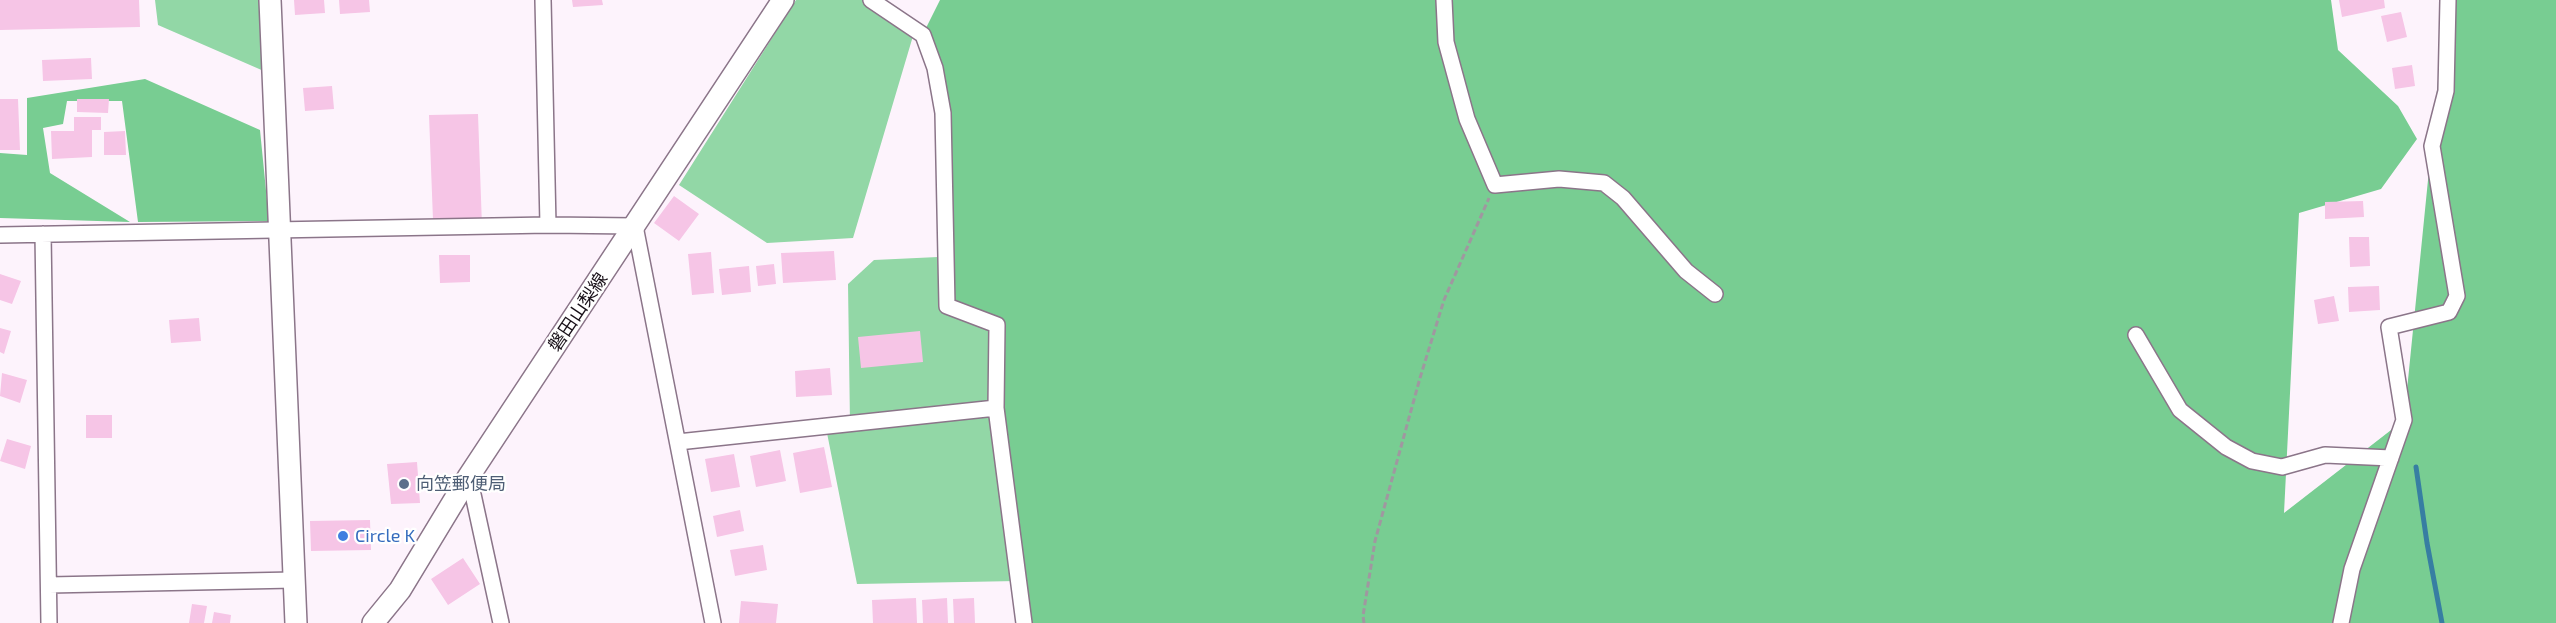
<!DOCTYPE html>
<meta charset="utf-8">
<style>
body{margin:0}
canvas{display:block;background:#fdf3fc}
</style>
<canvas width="2556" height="623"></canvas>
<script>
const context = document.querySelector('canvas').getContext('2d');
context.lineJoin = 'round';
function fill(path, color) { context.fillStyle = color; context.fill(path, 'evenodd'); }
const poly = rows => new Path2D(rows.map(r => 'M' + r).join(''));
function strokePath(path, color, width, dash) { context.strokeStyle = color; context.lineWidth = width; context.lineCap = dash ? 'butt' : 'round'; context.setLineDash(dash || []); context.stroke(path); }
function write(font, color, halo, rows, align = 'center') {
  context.font = font + ' "Exo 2","Noto Sans JP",sans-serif'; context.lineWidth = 4.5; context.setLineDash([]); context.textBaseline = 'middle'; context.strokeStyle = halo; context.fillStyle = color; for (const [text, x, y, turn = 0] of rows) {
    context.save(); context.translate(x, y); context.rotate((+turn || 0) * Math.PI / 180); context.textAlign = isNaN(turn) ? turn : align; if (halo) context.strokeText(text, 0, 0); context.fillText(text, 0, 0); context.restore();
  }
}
fill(poly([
 [155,0,268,0,273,75,158,25],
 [796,0,867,0,913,36,853,238,767,243,679,185],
 [938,257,940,309,997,332,1017,581,857,584,827,433,850,424,848,284,874,260]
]), '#92d7a6');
fill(poly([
 [940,0,2331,0,2338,50,2398,106,2417,139,2381,189,2299,213,2284,513,2404,420,2446,0,2556,0,2556,623,1024,623,996,408,997,325,947,306,945,146,926,28],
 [145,79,260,130,269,221,138,222,122,101,67,101,63,124,43,128,50,173,130,222,0,218,0,153,27,155,27,98]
]), '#78cd92');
strokePath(poly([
 [2416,467,2427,543,2442,623]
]), '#377ea2', 5);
fill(poly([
 [0,0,139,0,140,27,0,30],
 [294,0,324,0,325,13,295,15],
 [339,0,369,0,370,12,340,14],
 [572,0,602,0,603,5,573,7],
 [2339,0,2384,0,2385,8,2342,17],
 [2401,12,2407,37,2387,42,2381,16],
 [91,58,92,79,43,81,42,60],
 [2412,65,2415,86,2395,89,2392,68],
 [332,86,334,109,305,111,303,88],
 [0,99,18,99,20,150,0,150],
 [77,99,109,99,108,113,77,112],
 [478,114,482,226,433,220,429,115],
 [74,117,101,117,101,130,92,130,92,157,52,159,51,131,74,131],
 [125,131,126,155,104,155,104,132],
 [674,196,699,214,679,241,654,223],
 [2363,201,2364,217,2325,219,2325,202],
 [2349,237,2369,237,2370,266,2350,267],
 [834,251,836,280,783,283,781,253],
 [711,252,714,293,692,295,688,254],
 [439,255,470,255,470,282,440,283],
 [774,264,776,284,758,286,756,266],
 [749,266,751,292,722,295,719,269],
 [0,274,21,281,12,304,0,300],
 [2379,286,2380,310,2349,312,2348,287],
 [2334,296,2339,321,2318,324,2314,300],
 [199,318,201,341,171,343,169,320],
 [0,328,11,331,4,354,0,352],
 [920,331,923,362,861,368,858,337],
 [830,368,832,395,796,397,795,371],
 [2,373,27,380,20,403,0,396],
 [86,415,112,415,112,438,86,438],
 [7,439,31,446,25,469,0,461],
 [824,447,832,487,800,493,793,453],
 [780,450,786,481,756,487,750,456],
 [734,454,740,487,711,492,705,459],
 [417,462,420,503,391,504,387,464],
 [740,510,744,531,717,537,713,516],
 [370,520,371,550,311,551,310,521],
 [763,545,767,570,735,576,730,550],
 [463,558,480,584,448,605,431,579],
 [916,598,917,623,873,623,872,600],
 [947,598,948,623,923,623,922,600],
 [974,598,975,623,954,623,953,599],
 [741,601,778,604,776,623,739,623],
 [192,604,207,606,204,623,189,623],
 [214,612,231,615,230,623,212,623]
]), '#f6c5e6');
const street = poly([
 [543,0,548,225],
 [871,0,923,35,935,68,943,113,947,306,997,325,996,408,1024,623],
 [1444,0,1446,42,1467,119,1495,185,1559,179,1604,183,1623,198,1686,271,1715,294],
 [43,234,49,623],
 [0,235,548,225,635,226,713,623],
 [2136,335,2180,410,2226,447,2252,461,2282,467,2325,455,2391,458],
 [678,442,996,408],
 [469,476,501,623],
 [49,585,294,580],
 [2341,623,2352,569,2404,420,2389,327,2449,312,2457,296,2432,146,2446,91,2448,0]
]);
const secondary = poly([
 [270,0,296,623],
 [373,623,400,590,469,476,783,0]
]);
strokePath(street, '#8b7589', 18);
strokePath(secondary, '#8b7589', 24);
strokePath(poly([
 [1364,623,1363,616,1375,541,1420,378,1444,300,1489,198]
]), '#a097a0', 3, [6, 3]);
strokePath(street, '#fff', 15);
strokePath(secondary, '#fff', 21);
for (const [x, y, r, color] of [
 [404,484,6,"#5c6f8a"],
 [343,536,6,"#3f7fe0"]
]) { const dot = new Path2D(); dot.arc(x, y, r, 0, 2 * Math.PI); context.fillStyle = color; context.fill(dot); strokePath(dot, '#fff', 2); }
write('18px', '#170f17', '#fff', [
 ["磐田山梨線",578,312,-56]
]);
write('18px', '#4e5e75', '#fff', [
 ["向笠郵便局",416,484]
], 'left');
write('18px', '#366cbe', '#fff', [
 ["Circle K",355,536]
], 'left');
</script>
